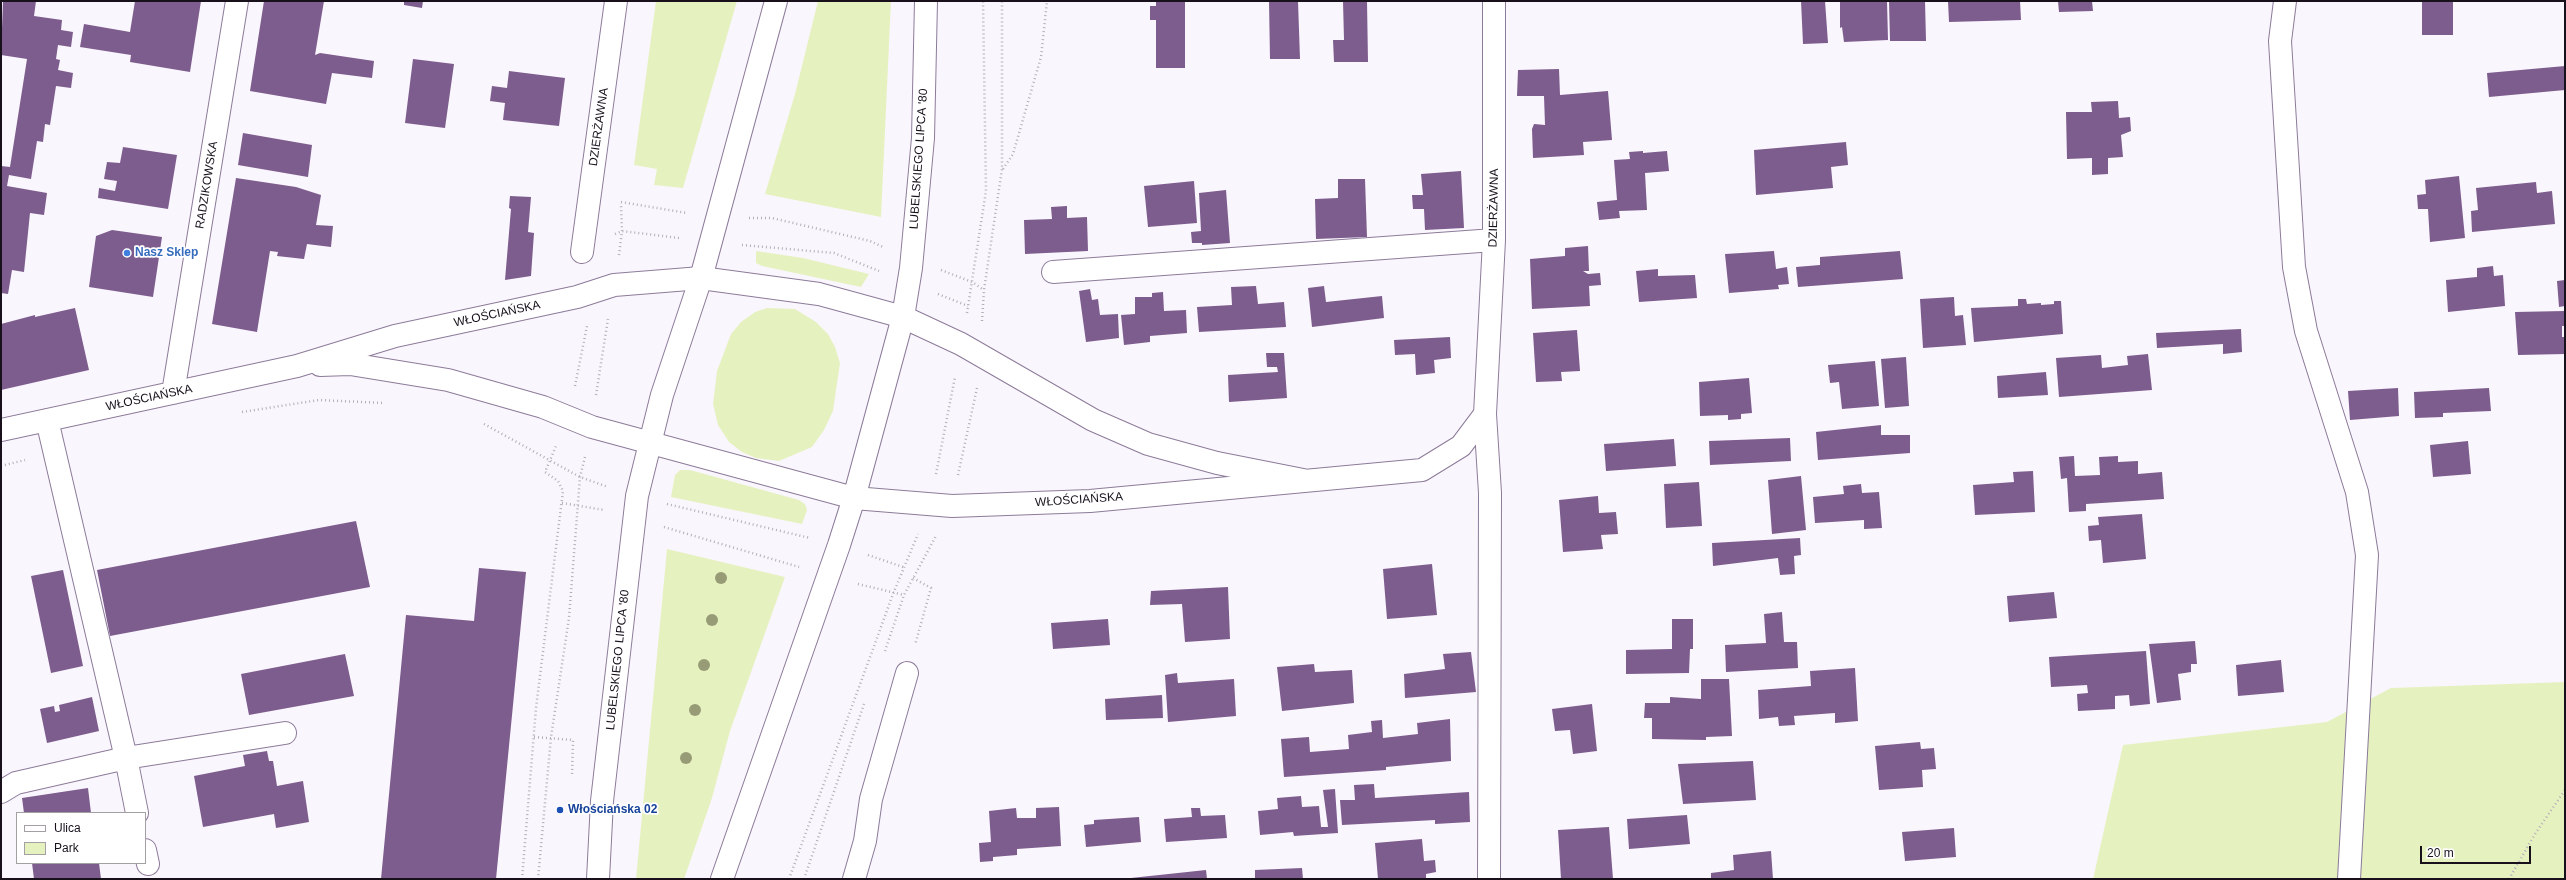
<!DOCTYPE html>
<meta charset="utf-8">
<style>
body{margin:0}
#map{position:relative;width:2566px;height:880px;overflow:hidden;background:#faf6fd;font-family:Helvetica,sans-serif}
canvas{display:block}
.frame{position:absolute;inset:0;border:2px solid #18111c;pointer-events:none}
.legend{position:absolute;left:16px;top:812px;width:130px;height:52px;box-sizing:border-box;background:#fff;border:1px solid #a3a0a4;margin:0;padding:5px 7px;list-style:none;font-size:12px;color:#18111c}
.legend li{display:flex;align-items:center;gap:8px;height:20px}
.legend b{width:20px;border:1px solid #a3a0a4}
.scale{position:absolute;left:2420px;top:846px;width:111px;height:18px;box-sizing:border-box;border:2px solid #18111c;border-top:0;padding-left:5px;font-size:12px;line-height:14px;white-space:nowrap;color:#18111c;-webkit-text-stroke:3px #fff;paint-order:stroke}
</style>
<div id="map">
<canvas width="2566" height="880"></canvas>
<div class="frame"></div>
<ul class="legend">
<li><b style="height:5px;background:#fff"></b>Ulica</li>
<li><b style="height:11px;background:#e6f1c0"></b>Park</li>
</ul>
<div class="scale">20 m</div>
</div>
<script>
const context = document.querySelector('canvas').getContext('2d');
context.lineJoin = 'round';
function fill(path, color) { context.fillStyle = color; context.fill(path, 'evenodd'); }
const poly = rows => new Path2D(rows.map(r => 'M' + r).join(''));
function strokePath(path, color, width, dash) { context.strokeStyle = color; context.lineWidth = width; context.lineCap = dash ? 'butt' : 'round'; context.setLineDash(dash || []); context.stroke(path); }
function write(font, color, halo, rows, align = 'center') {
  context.font = font + ' Helvetica,sans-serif'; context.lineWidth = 3.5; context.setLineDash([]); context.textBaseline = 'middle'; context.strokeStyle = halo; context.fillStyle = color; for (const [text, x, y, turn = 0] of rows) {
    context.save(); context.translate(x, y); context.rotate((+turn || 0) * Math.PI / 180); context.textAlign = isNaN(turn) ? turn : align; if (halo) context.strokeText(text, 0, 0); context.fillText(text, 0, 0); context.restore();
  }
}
fill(poly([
 [656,1,737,1,683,188,654,185,657,169,634,165],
 [818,1,891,1,881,217,765,194,795,94],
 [756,251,803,258,869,274,861,287,762,266,756,263],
 [767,308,795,309,816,322,828,334,835,347,840,363,833,411,824,430,812,447,779,461,756,458,742,452,729,442,718,425,713,404,717,371,731,334,741,322,755,312],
 [680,470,690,470,799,500,805,504,807,510,802,524,671,497,675,475],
 [667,549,785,577,730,731,712,798,684,879,636,879],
 [2565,682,2565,879,2093,879,2123,745,2327,722,2391,688]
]), '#e6f1c0');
fill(poly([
 [3,1,36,1,34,16,62,20,61,30,73,32,71,47,58,45,56,59,60,60,58,70,73,73,71,88,56,86,50,125,45,124,43,142,37,141,31,179,9,175,7,186,47,193,44,215,30,213,24,272,12,270,8,294,1,293,1,166,10,167,27,59,1,55],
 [135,1,201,1,190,72,130,62,131,55,80,47,84,24,130,32],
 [264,1,324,1,315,55,320,53,374,61,372,78,332,73,326,104,250,91],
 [404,1,423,1,422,8,404,5],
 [1156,1,1185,1,1185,68,1156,68,1156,20,1150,20,1150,6,1156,6],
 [1269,1,1298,1,1300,59,1270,59],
 [1343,1,1367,1,1368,62,1334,62,1333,40,1344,40],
 [1801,1,1825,1,1828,43,1803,44],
 [1840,1,1887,1,1888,40,1844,42,1842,27,1840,28],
 [1889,1,1925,1,1926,41,1890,41],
 [1948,1,2020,1,2021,20,1949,22],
 [2058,1,2092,1,2093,11,2059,12],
 [2422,1,2453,1,2453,35,2422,35],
 [413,59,454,64,445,128,405,123],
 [2565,66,2565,90,2489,97,2487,73],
 [1559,69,1560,95,1608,91,1612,140,1583,142,1584,155,1533,158,1532,129,1534,124,1545,125,1544,96,1517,96,1518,70],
 [509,71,565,78,559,126,503,120,505,103,490,101,492,86,507,88],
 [2118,101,2119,118,2130,117,2131,131,2121,135,2123,157,2108,158,2108,174,2092,175,2092,158,2067,159,2066,112,2092,112,2091,102],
 [243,133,312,145,308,177,238,165],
 [1846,142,1848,165,1831,167,1833,188,1756,195,1754,150],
 [123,147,177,155,168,209,98,198,99,188,115,191,117,181,104,179,107,162,120,163],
 [1643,151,1643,153,1667,151,1669,171,1645,173,1647,210,1619,211,1620,218,1599,220,1597,202,1617,200,1614,160,1630,159,1629,152],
 [1461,171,1464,228,1425,230,1424,209,1413,209,1412,195,1423,195,1421,174],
 [2459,176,2465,238,2430,242,2428,209,2418,209,2417,195,2426,194,2425,180],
 [236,178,296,187,321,195,316,225,333,226,331,247,307,244,304,259,277,256,278,252,270,251,257,332,212,324],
 [1338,179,1365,179,1367,237,1316,239,1315,199,1338,198],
 [1194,181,1197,223,1148,227,1144,186],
 [2536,182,2537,193,2552,191,2555,224,2472,232,2471,211,2478,210,2476,188],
 [1226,190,1230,243,1202,245,1202,243,1192,243,1191,232,1201,231,1199,193],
 [510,196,531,197,528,232,534,233,531,276,505,280,511,209,509,208],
 [1067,206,1067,218,1087,217,1088,251,1025,254,1024,220,1052,219,1051,207],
 [112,230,162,237,153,297,89,287,96,236],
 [1588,246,1589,271,1583,271,1588,274,1600,273,1601,285,1589,286,1590,306,1532,309,1530,259,1565,256,1565,248],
 [1774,251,1776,269,1787,267,1789,284,1778,285,1779,289,1729,293,1725,254],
 [1900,251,1903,279,1798,287,1796,267,1820,265,1820,257],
 [2493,266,2494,276,2503,275,2505,306,2448,312,2446,280,2477,277,2477,268],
 [1658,269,1658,276,1695,275,1697,298,1639,302,1636,271],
 [2565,280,2565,306,2559,307,2557,281],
 [1256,286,1258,304,1284,302,1286,327,1199,332,1197,307,1232,305,1231,287],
 [1324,286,1326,302,1382,296,1384,318,1312,327,1308,288],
 [1090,289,1092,300,1098,299,1100,315,1118,314,1119,338,1086,342,1079,291],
 [1163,292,1164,311,1186,310,1187,333,1150,336,1150,342,1124,345,1121,315,1135,314,1135,297,1152,297,1152,293],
 [1954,297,1955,316,1963,315,1966,345,1923,348,1920,299],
 [2018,299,2026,299,2027,304,2041,303,2041,305,2054,304,2054,301,2061,301,2063,334,1974,342,1971,308,2018,306],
 [75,308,89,370,1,390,1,324,35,315,35,317],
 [2565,311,2565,326,2562,326,2562,337,2565,337,2565,354,2518,355,2515,312],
 [2241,329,2242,352,2223,354,2223,344,2157,348,2156,333],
 [1577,330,1580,371,1561,372,1562,381,1536,382,1533,333],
 [1450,337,1451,358,1434,360,1435,373,1416,375,1415,354,1395,355,1394,340],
 [1266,353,1284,353,1287,398,1229,402,1228,375,1278,372,1277,367,1267,367],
 [2148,354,2152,390,2059,397,2056,358,2101,355,2102,368,2128,365,2127,356],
 [1906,357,1909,406,1885,408,1881,359],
 [1875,361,1879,406,1842,409,1839,382,1830,383,1828,365],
 [2046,372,2048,395,1998,398,1997,376],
 [1749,378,1752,413,1741,414,1741,419,1728,420,1728,415,1700,416,1699,382],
 [2398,388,2399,416,2350,420,2348,391],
 [2489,388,2491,411,2443,413,2443,417,2415,418,2414,392],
 [1881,425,1881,435,1910,435,1910,453,1818,460,1816,432],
 [1790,438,1791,461,1710,465,1709,441],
 [1674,439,1676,466,1606,471,1604,444],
 [2468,441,2471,474,2433,477,2430,445],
 [2074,456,2075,476,2100,475,2099,457,2118,456,2118,462,2138,461,2138,474,2162,472,2164,499,2086,504,2086,511,2069,512,2067,478,2061,479,2059,457],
 [2033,471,2035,512,1975,515,1973,485,2014,482,2013,472],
 [1801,476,1806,530,1772,534,1768,480],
 [1699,482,1702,526,1666,528,1664,484],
 [1861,484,1862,493,1879,492,1882,528,1864,529,1864,520,1815,523,1813,497,1844,494,1843,486],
 [1598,496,1599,513,1616,512,1618,534,1601,535,1603,549,1563,552,1559,500],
 [2142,514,2146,559,2103,563,2101,540,2089,541,2088,526,2099,525,2098,517],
 [356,521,370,587,110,636,97,570],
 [1800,538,1801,555,1794,556,1795,574,1780,575,1778,558,1713,566,1712,543],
 [1432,564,1437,615,1387,619,1383,569],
 [479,568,526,572,496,879,381,879,406,615,474,621],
 [63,570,83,666,51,673,31,576],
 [1228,587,1230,639,1185,642,1182,604,1150,605,1151,591],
 [2054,592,2057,618,2009,622,2007,596],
 [1782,612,1784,642,1797,642,1798,668,1726,672,1725,645,1766,643,1764,614],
 [1108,619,1110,645,1053,649,1051,623],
 [1672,619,1693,619,1693,649,1690,649,1689,673,1626,674,1626,650,1672,649],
 [2195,641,2197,664,2191,664,2191,672,2178,674,2181,700,2157,703,2149,644],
 [2146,651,2150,704,2130,706,2129,695,2115,696,2115,709,2078,711,2077,694,2088,693,2087,685,2051,687,2049,657],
 [1471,652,1476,692,1405,698,1404,674,1445,669,1443,654],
 [345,654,354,696,249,715,241,674],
 [2281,660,2284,692,2238,696,2236,665],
 [1314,664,1315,672,1352,670,1354,703,1282,711,1277,667],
 [1855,668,1858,721,1835,723,1835,713,1794,716,1795,725,1779,726,1778,717,1759,719,1758,690,1811,686,1810,671],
 [1177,673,1178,683,1234,679,1236,716,1168,722,1165,675],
 [1701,679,1729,679,1732,736,1706,737,1706,740,1652,739,1652,718,1644,718,1645,703,1670,703,1670,697,1701,699],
 [1162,695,1163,718,1106,720,1105,699],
 [92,697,99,731,47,743,40,709,54,706,55,712,60,711,59,705],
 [1592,704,1597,751,1573,754,1570,730,1555,731,1552,709],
 [1450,719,1451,761,1386,767,1386,770,1284,777,1281,739,1309,737,1310,752,1349,749,1348,735,1372,732,1371,721,1382,720,1383,738,1418,734,1417,723],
 [1920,742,1921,749,1934,748,1936,769,1922,770,1923,787,1879,790,1875,746],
 [267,751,269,761,273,761,277,786,303,781,309,822,276,828,274,814,203,827,194,776,245,766,243,755],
 [1753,761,1756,800,1683,804,1678,764],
 [1374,784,1375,798,1469,792,1470,822,1435,824,1435,820,1342,825,1340,800,1355,800,1354,785],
 [88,788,91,813,24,813,22,798],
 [1335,789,1338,833,1294,836,1293,832,1260,835,1258,811,1278,809,1277,798,1301,796,1302,807,1319,806,1321,827,1328,827,1323,790],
 [1059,807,1061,846,1017,849,1017,855,993,857,993,861,980,862,979,843,991,842,989,811,1016,808,1017,818,1036,818,1036,808],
 [1191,808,1200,808,1201,816,1225,815,1227,838,1166,842,1164,819,1192,817],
 [1687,815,1690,844,1629,849,1627,819],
 [1139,817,1141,842,1086,847,1084,825,1094,824,1094,820],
 [1609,827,1613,879,1561,879,1558,830],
 [1954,828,1956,857,1905,861,1902,832],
 [1422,839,1424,861,1435,860,1436,872,1426,874,1426,879,1378,879,1375,843],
 [1771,851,1773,879,1711,879,1711,873,1734,870,1733,855],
 [32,863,99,863,101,879,34,879],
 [1302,868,1303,879,1255,879,1255,870],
 [1206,870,1207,879,1131,879,1131,878]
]), '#7d5c8e');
const minor = poly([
 [2285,1,2280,41,2294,267,2306,331,2357,492,2367,555,2349,879],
 [582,252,616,1],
 [1053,272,1494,240],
 [320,365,350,364,448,380,543,407,592,427,854,498,952,506,1090,501,1422,470,1461,446,1485,414],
 [173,393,237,1],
 [1,430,297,366,395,336,577,297,614,285,701,278,819,294,903,317,961,344,1093,420,1148,444,1217,463,1303,480],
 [1,792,16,783,126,758,47,420],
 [137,813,126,758,285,733],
 [145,850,148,864],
 [854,879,865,841,871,799,907,673],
 [1489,879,1490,493,1485,414,1494,240,1494,1]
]);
const major = poly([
 [598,879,602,801,637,496,662,395,701,278,776,1],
 [722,879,839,545,854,498,903,317,911,268,923,138,926,1]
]);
strokePath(minor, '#8c7b99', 24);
strokePath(major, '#8c7b99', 24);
strokePath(poly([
 [1003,169,1013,154,1041,57,1047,1],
 [621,202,687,213],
 [749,218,772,218,870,241,883,247],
 [615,234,622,231,679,238],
 [742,245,834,253,879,271],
 [619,255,622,231,621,204],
 [941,270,972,282,984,290],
 [938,294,968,306],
 [967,313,986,191,983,1],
 [982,321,984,290,1002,169,1002,1],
 [575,386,587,326],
 [596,395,608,319],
 [242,412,319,400,384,403],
 [484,424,580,477,608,487],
 [1,466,25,460],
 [936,474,955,377],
 [958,475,977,388],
 [562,503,604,510],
 [667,504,810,538],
 [664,527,799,567],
 [868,555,903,567],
 [913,578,931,588,915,645],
 [858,584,904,595],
 [885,651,904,595,936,536],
 [534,737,573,740,572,776],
 [522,879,536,708,563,491,558,481,545,472,556,446],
 [538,879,551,737,569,618,580,477,585,457],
 [789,879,893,594,918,534],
 [804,879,864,704],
 [2509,879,2535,834,2565,790]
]), '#b4afb7', 2.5, [1, 3]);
strokePath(minor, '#fff', 22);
strokePath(major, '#fff', 22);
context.fillStyle = '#989c76';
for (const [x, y] of [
 [721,578],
 [712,620],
 [704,665],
 [695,710],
 [686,758]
]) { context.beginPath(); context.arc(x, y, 6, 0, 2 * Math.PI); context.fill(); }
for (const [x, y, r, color] of [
 [127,253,4,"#3f7fe0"],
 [560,810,4,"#1a4fb4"]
]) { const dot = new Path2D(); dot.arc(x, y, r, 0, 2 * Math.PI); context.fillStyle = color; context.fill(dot); strokePath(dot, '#fff', 1.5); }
write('12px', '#18111c', '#fff', [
 ["DZIERŻAWNA",599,127,-82],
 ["LUBELSKIEGO LIPCA '80",919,159,-86],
 ["RADZIKOWSKA",207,185,-81],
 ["DZIERŻAWNA",1494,208,-89],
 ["WŁOŚCIAŃSKA",497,314,-12],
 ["WŁOŚCIAŃSKA",149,398,-12],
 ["WŁOŚCIAŃSKA",1079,500,-4],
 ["LUBELSKIEGO LIPCA '80",618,660,-84]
]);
write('bold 12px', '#366cbe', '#fff', [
 ["Nasz Sklep",135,253]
], 'left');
write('bold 12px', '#164399', '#fff', [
 ["Włościańska 02",568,810]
], 'left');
</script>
